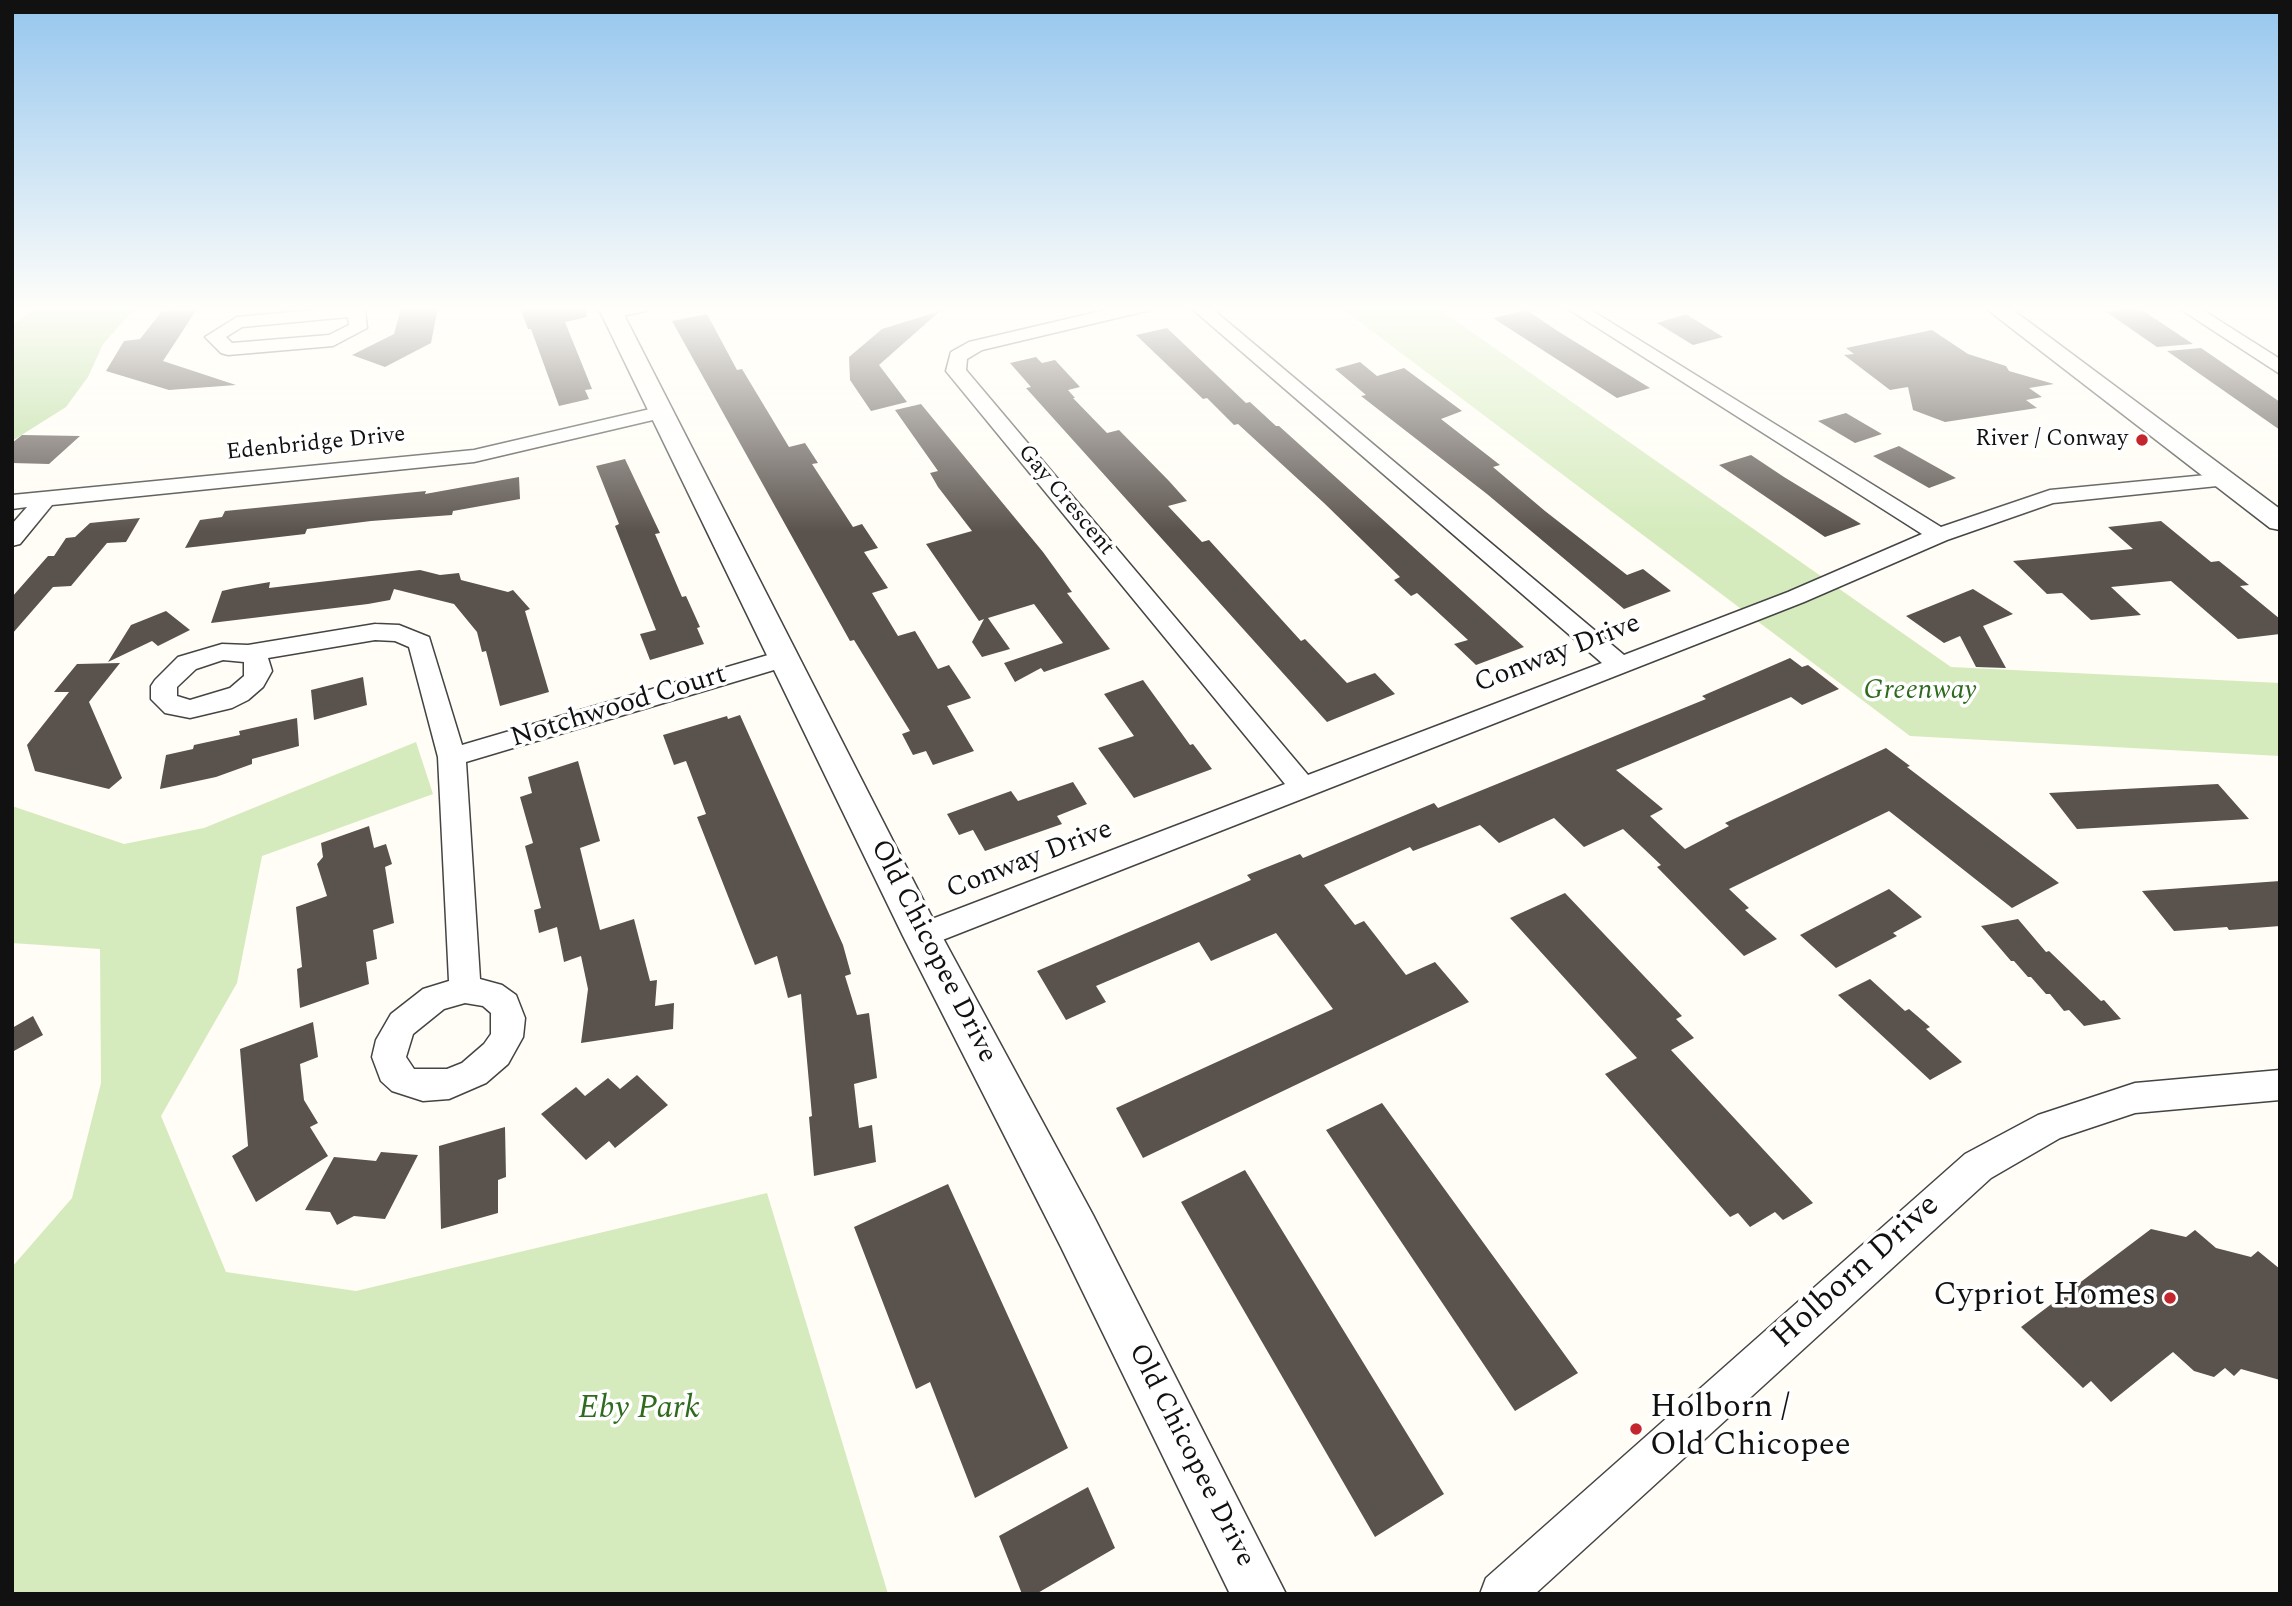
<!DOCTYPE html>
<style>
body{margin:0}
#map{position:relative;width:2292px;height:1606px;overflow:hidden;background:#fffdf5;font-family:Spectral,serif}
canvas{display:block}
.frame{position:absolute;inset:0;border:14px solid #111;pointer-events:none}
</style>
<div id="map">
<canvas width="2292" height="1606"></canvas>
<div class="frame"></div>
</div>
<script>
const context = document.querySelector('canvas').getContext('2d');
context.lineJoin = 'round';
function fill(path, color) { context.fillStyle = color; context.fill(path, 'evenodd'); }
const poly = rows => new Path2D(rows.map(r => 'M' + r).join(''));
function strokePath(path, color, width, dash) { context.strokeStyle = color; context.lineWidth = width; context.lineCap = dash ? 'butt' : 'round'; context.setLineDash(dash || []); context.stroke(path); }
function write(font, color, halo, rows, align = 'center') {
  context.font = font + ' Spectral,serif'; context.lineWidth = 7; context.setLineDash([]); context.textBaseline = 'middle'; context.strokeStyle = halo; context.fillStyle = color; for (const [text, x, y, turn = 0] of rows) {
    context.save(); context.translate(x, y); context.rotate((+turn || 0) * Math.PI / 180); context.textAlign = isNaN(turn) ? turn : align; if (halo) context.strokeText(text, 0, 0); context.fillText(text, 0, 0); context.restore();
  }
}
fill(poly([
 [1340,307,1436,307,1951,667,2280,683,2280,756,1910,736],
 [416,742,433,794,262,856,237,983,161,1116,226,1272,356,1291,767,1193,888,1594,12,1594,12,1267,72,1198,101,1083,100,949,12,943,12,806,124,844,204,828]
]), '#d5ebbd');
fill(poly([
 [37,307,136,307,103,344,88,377,66,407,12,441,12,325]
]), '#b9dc9c');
fill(poly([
 [410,307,438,307,431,343,385,367,352,355,394,334,401,308],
 [520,307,586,307,587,317,565,322,592,389,585,390,589,399,559,406,531,329,528,329],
 [2139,308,2193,344,2157,347,2105,311],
 [197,309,163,361,236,385,169,390,106,371,124,341,140,339,162,311],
 [1527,310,1556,330,1650,388,1617,398,1493,318],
 [940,311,879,365,907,402,871,411,850,380,849,357,882,329],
 [707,314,737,370,742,369,789,447,805,443,818,463,812,464,853,527,862,524,878,548,864,552,888,588,872,593,898,636,915,631,938,669,949,665,971,698,947,706,974,751,933,765,926,751,913,755,902,734,910,731,854,640,850,641,672,321],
 [1686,314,1723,337,1693,345,1657,323],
 [1167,328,1246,403,1250,402,1276,426,1279,426,1524,647,1476,665,1454,644,1468,640,1417,593,1411,596,1394,580,1400,577,1324,503,1238,424,1234,425,1207,398,1203,399,1136,335],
 [1932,330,1968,354,2006,366,2009,371,2054,384,2029,388,2042,397,2026,400,2037,408,1945,422,1913,410,1908,387,1890,390,1844,355,1854,354,1846,348],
 [2201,348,2280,402,2280,430,2167,351],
 [1036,357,1042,363,1055,360,1080,387,1068,390,1075,398,1073,398,1107,433,1119,430,1169,481,1187,501,1168,506,1202,542,1209,540,1301,641,1305,639,1347,683,1375,673,1395,694,1327,722,1026,388,1031,387,1010,363],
 [1360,362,1377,376,1404,368,1462,411,1441,419,1500,465,1493,467,1545,511,1627,575,1643,569,1671,591,1624,609,1487,494,1361,396,1366,395,1335,369],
 [921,404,1043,552,1072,592,1067,593,1110,649,1044,672,1041,668,1015,682,1004,663,1063,643,1034,604,988,618,1010,649,982,657,972,642,984,619,979,621,926,544,972,531,938,487,930,473,938,471,895,410],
 [1846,413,1882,434,1855,443,1818,421],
 [22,435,80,436,49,464,12,463,12,443],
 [1899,446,1956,478,1929,488,1873,456],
 [1751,455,1784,477,1861,524,1825,537,1719,465],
 [625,459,660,533,655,534,682,597,686,596,700,627,697,628,704,644,650,660,640,634,656,630,615,526,619,524,596,466],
 [519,477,520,499,453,511,452,515,371,521,307,529,305,534,185,548,200,520,222,517,225,511,426,491,425,494],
 [140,518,126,542,107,543,71,586,53,587,12,634,12,597,48,556,54,556,66,538,75,537,90,523],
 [2161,521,2211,562,2219,561,2249,585,2240,586,2280,619,2280,634,2238,639,2171,581,2111,587,2141,615,2091,620,2062,593,2047,594,2013,561,2133,549,2108,527],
 [420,570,440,575,459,573,461,580,508,592,513,590,530,609,525,611,549,692,500,706,486,651,482,652,477,632,454,604,394,589,390,600,368,604,211,623,222,591,235,588,270,582,269,588],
 [1973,589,2013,614,1983,626,2006,668,1976,667,1960,636,1944,643,1906,616],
 [166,611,190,630,158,646,152,641,108,662,131,625],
 [1790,658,1802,667,1808,665,1839,689,1802,705,1791,697,1616,770,1663,809,1650,816,1685,849,1729,826,1725,823,1886,748,1910,766,1907,767,2059,883,2012,908,1889,811,1729,889,1749,908,1745,910,1777,939,1744,956,1657,867,1661,865,1623,829,1584,847,1554,818,1499,843,1480,825,1413,851,1410,847,1324,885,1355,925,1364,921,1406,975,1435,962,1469,1002,1143,1158,1116,1108,1333,1009,1276,933,1211,961,1199,942,1096,986,1106,1002,1066,1020,1037,971,1251,880,1247,875,1300,854,1303,858,1434,803,1438,808,1706,699,1702,696],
 [120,663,89,702,122,778,109,789,35,771,27,745,69,692,54,692,77,664],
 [363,677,367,705,314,720,311,690],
 [1143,680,1190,745,1193,744,1212,769,1134,798,1098,748,1134,736,1104,694],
 [740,715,843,945,851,974,845,976,857,1015,869,1013,877,1078,854,1084,859,1128,872,1125,876,1162,814,1176,809,1117,812,1116,801,994,788,998,777,956,755,965,697,817,706,814,686,761,674,765,663,735,727,716,728,719],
 [297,718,299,746,252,759,252,764,216,777,160,789,166,755,193,749,194,745,240,735,239,731],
 [578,761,600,841,580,848,600,930,634,919,650,981,657,980,655,1006,674,1003,673,1029,581,1043,588,989,581,956,564,962,557,927,539,933,534,910,541,908,525,846,533,843,520,797,532,793,528,777],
 [1073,782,1087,804,1057,816,1062,824,985,851,973,830,959,835,947,814,1011,791,1018,801],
 [2218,784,2249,819,2077,829,2049,793],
 [369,826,374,848,386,844,392,864,385,867,394,923,373,930,377,959,366,962,369,984,300,1008,297,969,302,967,296,907,327,896,317,864,323,857,321,843],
 [2280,881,2280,926,2229,930,2227,927,2174,931,2142,891],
 [1889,889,1922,917,1893,933,1897,936,1836,968,1800,935],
 [1565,893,1682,1016,1676,1019,1694,1038,1671,1050,1813,1203,1783,1220,1775,1212,1750,1227,1738,1213,1730,1217,1605,1074,1637,1058,1510,918],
 [2018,919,2046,952,2049,951,2101,1001,2104,1000,2121,1019,2084,1026,2069,1010,2064,1011,2050,994,2046,994,2031,977,2028,977,2014,961,2011,961,1981,926],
 [1870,979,1905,1011,1909,1009,1930,1027,1926,1029,1962,1062,1930,1080,1838,995],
 [33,1016,43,1035,12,1052,12,1028],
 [313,1022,318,1057,300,1064,304,1100,318,1123,310,1127,328,1156,256,1202,232,1156,248,1146,240,1049],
 [637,1075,668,1105,615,1148,609,1141,586,1160,541,1114,576,1087,585,1096,608,1078,620,1089],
 [1382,1103,1578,1373,1515,1411,1326,1130],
 [505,1127,506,1177,498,1180,498,1213,441,1229,439,1146],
 [381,1152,418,1155,385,1219,354,1216,337,1225,330,1212,305,1210,334,1157,376,1161],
 [1245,1170,1444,1494,1375,1537,1181,1202],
 [948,1184,1068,1448,975,1498,930,1382,916,1389,854,1227],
 [2151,1229,2186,1237,2195,1230,2216,1248,2251,1257,2258,1251,2280,1269,2280,1380,2241,1369,2234,1376,2225,1368,2214,1377,2194,1371,2173,1352,2111,1402,2091,1381,2083,1388,2021,1327],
 [1088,1487,1115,1548,1036,1594,1022,1594,999,1536]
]), '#5a524d');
const minor = poly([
 [346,307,365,310,367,328,333,346,228,355,221,353,205,337,237,317,346,307],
 [348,317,349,325,329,335,232,343,226,337,242,327,348,317],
 [649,307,646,311,612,318,603,313,616,307,649,307],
 [1118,307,1149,307,1146,311,982,350,967,359,966,370,1308,775,1602,663,1190,307,1210,307,1624,655,1788,592,1922,534,1565,307,1586,307,1941,527,2050,490,2227,473,2238,479,2227,485,2053,503,1947,540,1804,602,922,948,911,945,907,936,911,927,1285,784,946,371,951,352,969,342,1118,307],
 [2177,307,2198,307,2280,359,2280,374,2177,307],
 [663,406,670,408,673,412,670,416,474,462,52,505,20,544,12,546,12,524,27,507,12,509,12,495,474,450,663,406],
 [375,624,399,625,429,637,462,745,785,650,794,652,798,658,794,664,466,762,480,979,502,985,516,995,525,1018,523,1037,508,1064,486,1083,449,1099,423,1101,392,1091,381,1081,372,1057,376,1040,391,1014,423,989,449,981,438,757,409,647,395,641,375,640,268,658,272,671,263,687,248,700,232,708,190,718,165,713,151,699,151,686,155,680,178,657,222,644,248,645,375,624],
 [223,660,244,662,244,676,230,688,190,700,177,696,177,687,196,669,223,660],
 [465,1003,483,1006,491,1013,491,1034,484,1044,462,1063,447,1069,414,1069,406,1057,413,1034,444,1009,465,1003],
 [2280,1070,2280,1100,2135,1113,2060,1138,1991,1178,1535,1594,1480,1594,1486,1578,1965,1154,2038,1115,2135,1083,2280,1070]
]);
const tertiary = poly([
 [598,307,620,307,937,927,1093,1215,1286,1594,1230,1594,1061,1247,903,936,598,307],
 [1984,307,2009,307,2280,509,2280,530,2270,528,1984,307]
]);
strokePath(minor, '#444', 3);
strokePath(tertiary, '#444', 3);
fill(minor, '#fff');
fill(tertiary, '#fff');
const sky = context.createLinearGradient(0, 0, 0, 532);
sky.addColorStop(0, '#95c6ee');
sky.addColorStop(0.58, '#fffefa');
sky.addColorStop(1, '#fffefa00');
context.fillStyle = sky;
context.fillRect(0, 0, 2292, 532);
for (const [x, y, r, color] of [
 [2142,440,7,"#c4262e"],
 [2170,1298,7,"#c4262e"],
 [1636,1429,7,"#c4262e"]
]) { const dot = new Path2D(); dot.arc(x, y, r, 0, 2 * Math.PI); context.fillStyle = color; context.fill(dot); strokePath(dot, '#fff', 2.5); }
write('23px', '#111', '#fff', [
 ["River / Conway",2128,440]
], 'right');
write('23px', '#111', '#fff', [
 ["Edenbridge Drive",316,445,-6],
 ["Gay Crescent",1065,501,50]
]);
write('28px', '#111', '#fff', [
 ["Conway Drive",1558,655,-21],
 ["Notchwood Court",619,708,-17],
 ["Conway Drive",1030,861,-21],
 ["Old Chicopee Drive",932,952,63],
 ["Old Chicopee Drive",1190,1456,63]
]);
write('italic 28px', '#2f6b1f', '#fff', [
 ["Greenway",1920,693]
]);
write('33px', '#111', '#fff', [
 ["Holborn Drive",1857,1273,-42]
]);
write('33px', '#111', '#fff', [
 ["Cypriot Homes",2156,1298],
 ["Holborn /",1650,1410,"left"],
 ["Old Chicopee",1650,1448,"left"]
], 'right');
write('italic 33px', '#2f6b1f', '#fff', [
 ["Eby Park",639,1411]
]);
</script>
